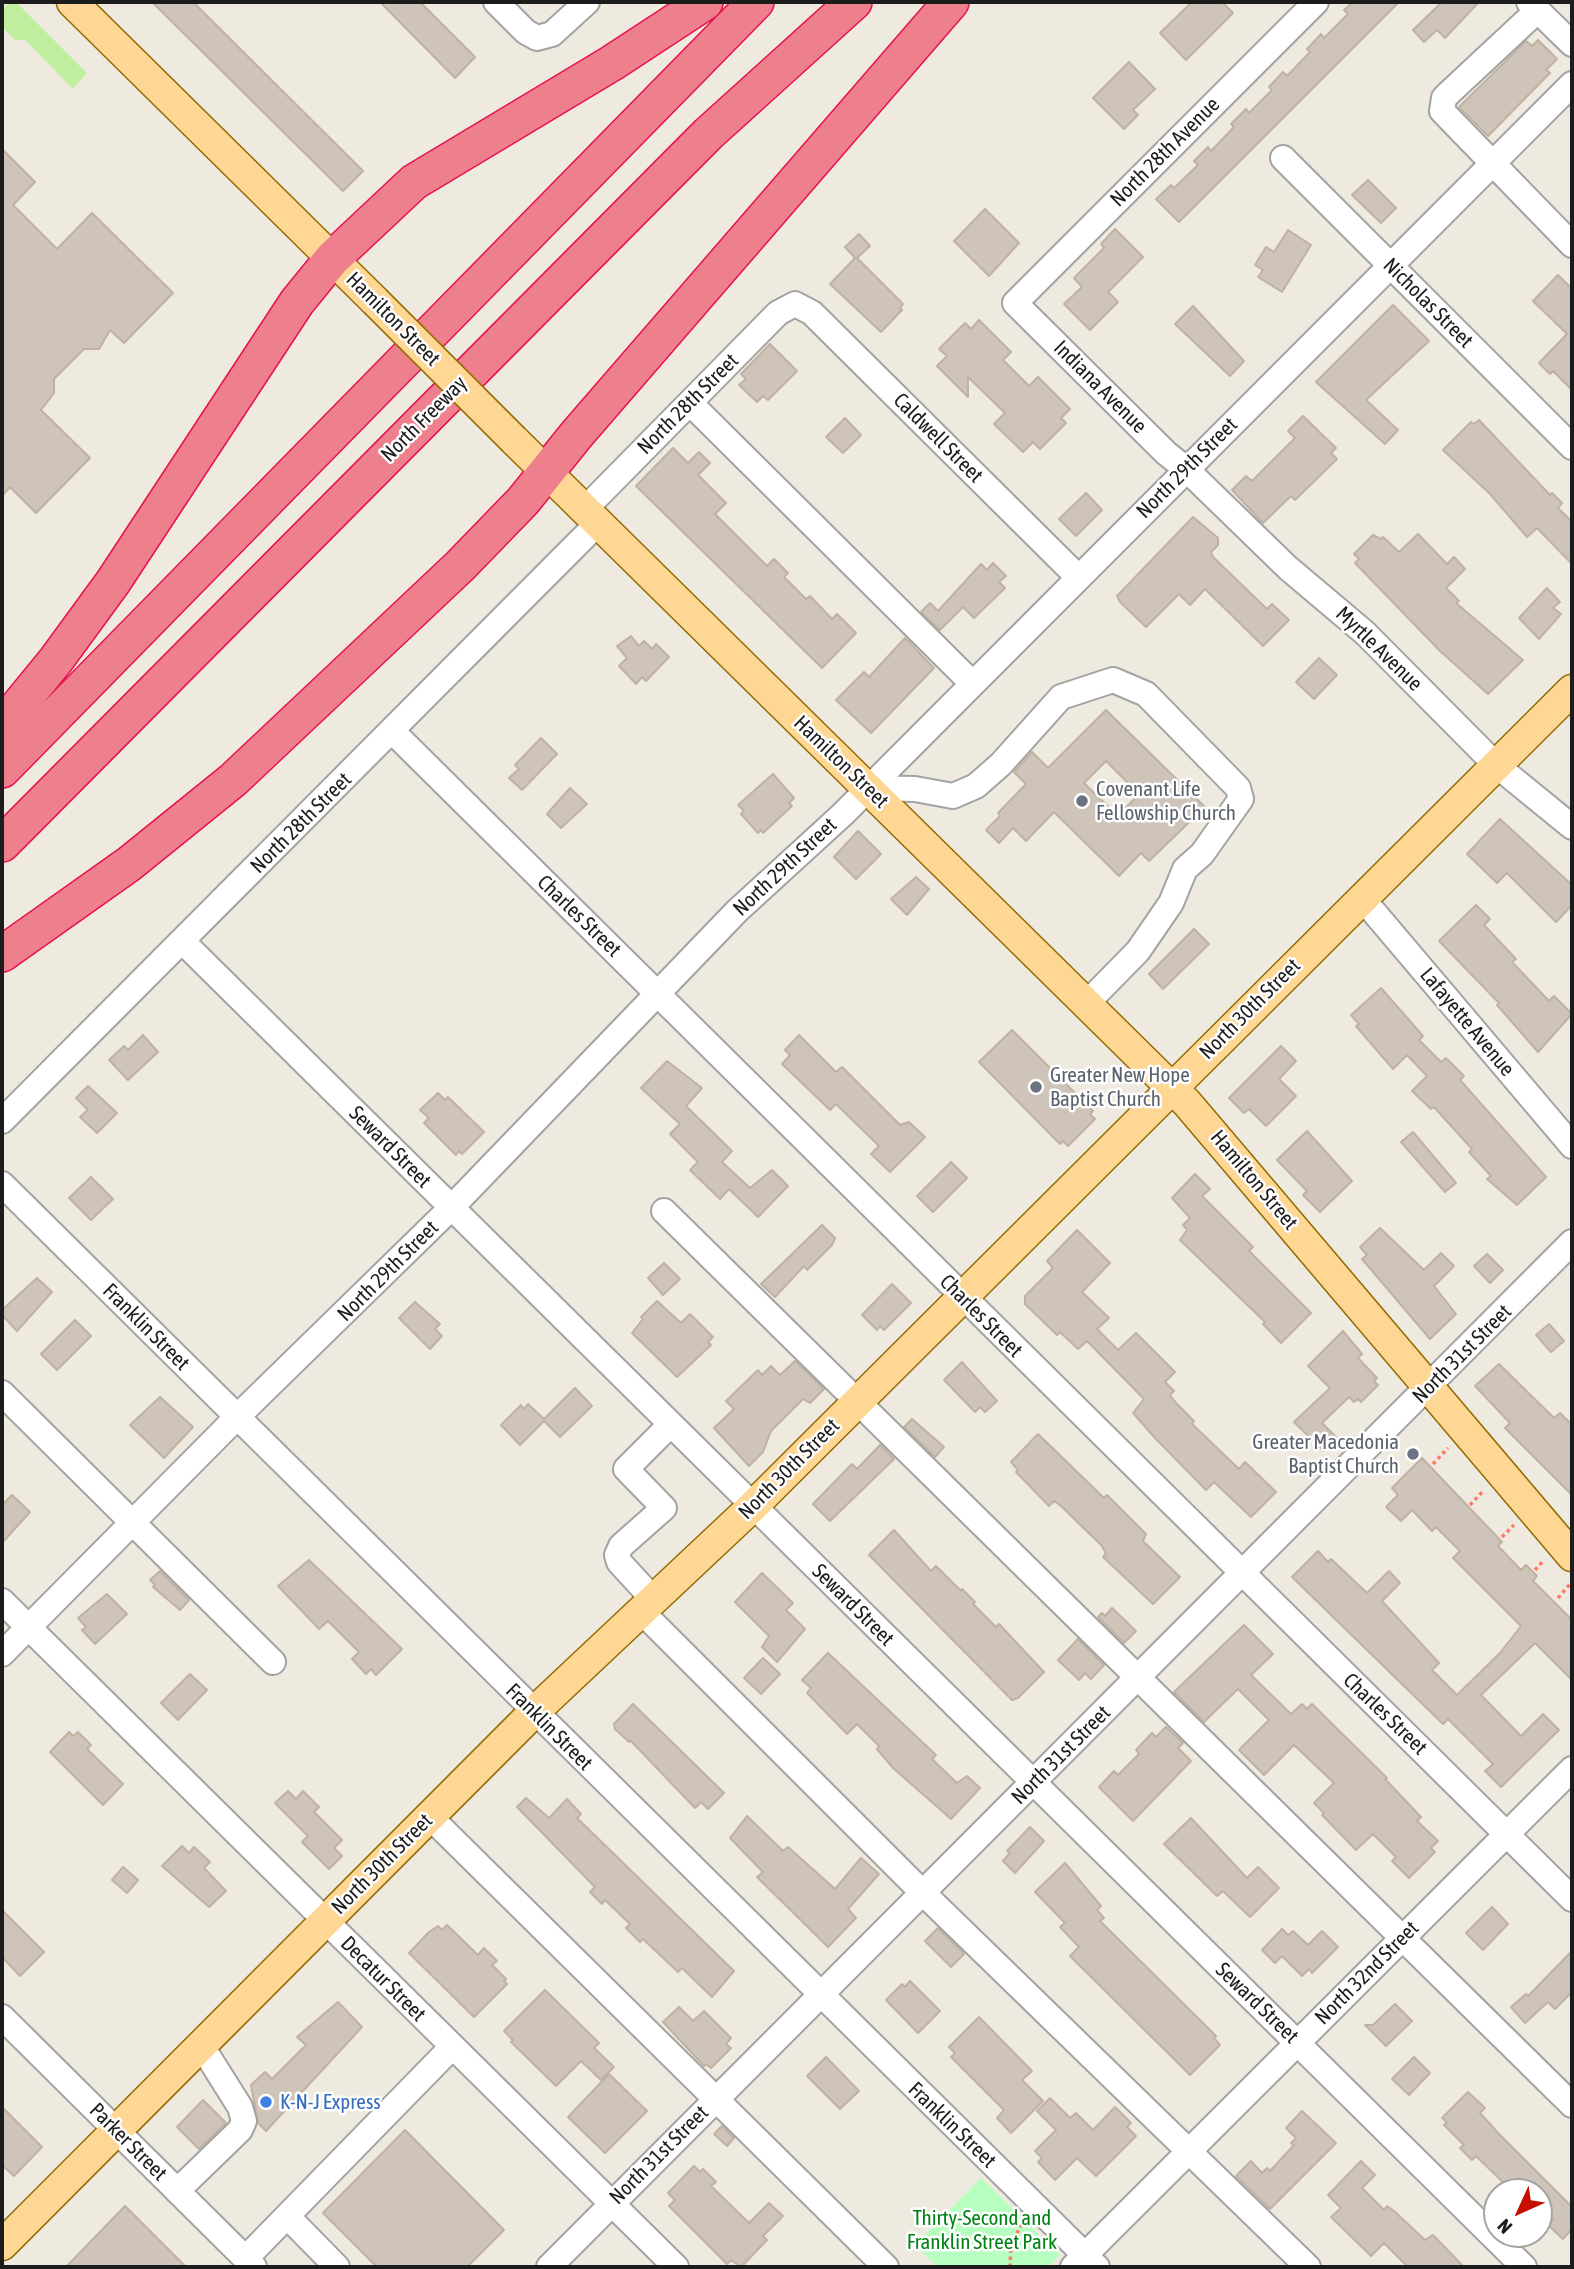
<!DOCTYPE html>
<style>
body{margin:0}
#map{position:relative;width:1574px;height:2269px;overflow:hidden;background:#eeeae0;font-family:"Asap Condensed",sans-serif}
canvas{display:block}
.frame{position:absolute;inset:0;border:4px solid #1c1c1c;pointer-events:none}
.north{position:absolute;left:1483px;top:2178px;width:70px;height:70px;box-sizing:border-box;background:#fff;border:2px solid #a4a4a4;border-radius:50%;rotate:225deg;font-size:19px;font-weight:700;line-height:28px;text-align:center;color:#1c1c1c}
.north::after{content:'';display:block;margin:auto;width:24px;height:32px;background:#c70c00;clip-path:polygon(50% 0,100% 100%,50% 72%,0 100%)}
</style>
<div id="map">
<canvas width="1574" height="2269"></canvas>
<div class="frame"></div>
<div class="north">N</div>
</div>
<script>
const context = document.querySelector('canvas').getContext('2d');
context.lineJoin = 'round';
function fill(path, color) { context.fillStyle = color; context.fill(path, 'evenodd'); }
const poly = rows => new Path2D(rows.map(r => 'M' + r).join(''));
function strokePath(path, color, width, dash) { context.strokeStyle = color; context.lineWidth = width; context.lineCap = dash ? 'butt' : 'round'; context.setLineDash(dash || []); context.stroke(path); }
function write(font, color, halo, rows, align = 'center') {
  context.font = font + ' "Asap Condensed",sans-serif'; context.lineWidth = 5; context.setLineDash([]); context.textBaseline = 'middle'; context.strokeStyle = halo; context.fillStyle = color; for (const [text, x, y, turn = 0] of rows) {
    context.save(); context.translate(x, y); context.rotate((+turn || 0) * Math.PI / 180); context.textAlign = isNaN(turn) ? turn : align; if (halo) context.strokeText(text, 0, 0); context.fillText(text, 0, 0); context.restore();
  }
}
fill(poly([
 [10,2,16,2,87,73,73,89,25,40,15,40,2,27,2,10]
]), '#c2eea0');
fill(poly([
 [981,2178,1060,2255,1048,2267,938,2267,915,2245]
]), '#b7fec1');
const building = poly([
 [152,2,193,2,363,171,343,191,152,2],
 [380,2,420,2,475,57,455,78,380,2],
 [1192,2,1222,2,1233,13,1186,60,1160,33,1192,2],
 [1353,2,1399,2,1179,222,1156,199,1171,185,1174,188,1198,165,1194,161,1208,147,1211,151,1234,127,1231,124,1246,109,1249,113,1272,90,1269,87,1283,72,1287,76,1310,52,1307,49,1321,34,1324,38,1348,14,1344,10,1353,2],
 [1442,2,1479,2,1445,38,1437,30,1424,42,1413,30,1442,2],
 [1538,40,1557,59,1546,70,1550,73,1488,136,1459,107,1526,41,1532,46,1538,40],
 [1129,62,1155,89,1133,110,1138,115,1124,129,1093,98,1129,62],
 [2,149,35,182,13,205,57,249,92,213,173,293,124,343,110,330,99,349,84,349,54,379,54,393,41,410,90,458,36,513,10,487,2,496,2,149],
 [1368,180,1396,208,1381,223,1352,195,1368,180],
 [985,209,1019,243,989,276,954,241,985,209],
 [1115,229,1143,257,1108,292,1118,302,1090,330,1064,304,1082,287,1074,278,1104,248,1101,244,1115,229],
 [1288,230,1311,245,1282,292,1258,277,1263,270,1255,265,1266,247,1274,252,1288,230],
 [859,234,870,246,857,258,903,304,900,308,902,310,881,332,830,284,855,258,845,247,859,234],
 [1558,275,1572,289,1572,390,1553,371,1550,374,1539,363,1567,334,1533,301,1558,275],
 [1393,305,1429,341,1366,400,1398,430,1385,444,1316,382,1393,305],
 [1193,306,1244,361,1230,376,1175,324,1193,306],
 [979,320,1011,352,1003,360,1029,386,1038,377,1070,409,1061,418,1066,423,1040,449,1033,442,1023,452,994,424,1005,413,968,377,968,397,937,366,947,356,939,349,965,323,971,329,979,320],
 [770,344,797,371,768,400,763,396,757,402,739,385,746,379,741,374,770,344],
 [1303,416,1336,448,1331,453,1337,459,1295,500,1291,496,1263,523,1232,490,1246,476,1252,481,1295,438,1288,431,1303,416],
 [845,418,861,435,843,453,826,437,845,418],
 [1479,420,1550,495,1552,493,1562,503,1558,508,1572,522,1572,564,1537,528,1527,537,1490,494,1443,450,1471,422,1474,424,1479,420],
 [673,448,688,463,699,452,710,463,698,475,726,503,715,514,767,566,774,559,788,573,784,577,806,599,810,596,832,619,837,614,856,633,822,668,636,486,673,448],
 [1086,493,1102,510,1076,536,1059,519,1086,493],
 [1193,517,1218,538,1218,545,1211,552,1213,557,1267,609,1272,604,1289,620,1263,646,1205,589,1190,605,1179,594,1146,627,1120,602,1117,596,1193,517],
 [1418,534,1447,564,1454,557,1465,569,1446,588,1459,601,1456,603,1523,660,1488,694,1440,651,1355,563,1359,559,1354,554,1373,535,1381,539,1383,537,1399,552,1418,534],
 [993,563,1006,576,999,582,1005,588,974,618,963,607,940,630,921,612,930,603,938,611,981,564,987,570,993,563],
 [1547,588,1560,602,1553,608,1561,614,1539,639,1519,618,1547,588],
 [631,636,639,646,644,641,652,649,656,644,669,657,646,681,642,677,636,684,619,666,627,658,617,646,631,636],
 [905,638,934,668,871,733,836,700,864,672,869,677,905,638],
 [1319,658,1337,675,1314,699,1296,682,1319,658],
 [1106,710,1205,807,1149,861,1141,853,1119,876,1054,812,1026,841,1013,828,999,843,986,830,1000,816,998,813,1026,784,1014,772,1032,752,1048,768,1106,710],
 [1106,761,1139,794,1118,816,1084,783,1106,761],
 [541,738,557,754,522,790,509,778,519,769,515,765,541,738],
 [773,774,794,798,789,803,792,806,763,833,761,830,758,833,741,814,744,811,738,805,773,774],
 [570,788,587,804,561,828,547,814,570,788],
 [1500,819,1572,885,1572,905,1556,922,1507,873,1497,883,1467,854,1500,819],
 [858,831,881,854,856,879,834,857,858,831],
 [916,877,929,889,907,915,891,899,916,877],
 [1476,905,1490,919,1484,925,1516,959,1512,962,1549,1001,1554,996,1572,1014,1538,1052,1497,1005,1499,1003,1439,941,1476,905],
 [1194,929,1209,944,1163,989,1149,974,1194,929],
 [1381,988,1423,1036,1419,1040,1441,1062,1446,1058,1464,1076,1460,1080,1546,1177,1517,1205,1487,1179,1491,1176,1469,1152,1472,1149,1434,1107,1431,1109,1412,1091,1427,1076,1407,1055,1393,1069,1356,1026,1359,1024,1351,1015,1381,988],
 [1012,1030,1093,1111,1090,1114,1095,1119,1068,1146,1063,1141,1060,1144,979,1062,1012,1030],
 [143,1035,158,1052,128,1080,109,1060,124,1046,128,1050,143,1035],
 [799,1035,836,1072,842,1067,900,1125,909,1122,925,1137,890,1172,871,1154,879,1146,836,1104,830,1110,782,1064,790,1055,785,1050,799,1035],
 [1281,1046,1296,1061,1279,1079,1296,1096,1266,1126,1249,1109,1244,1113,1229,1098,1281,1046],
 [667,1061,702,1088,686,1106,732,1151,722,1162,750,1188,772,1170,788,1186,758,1217,729,1189,720,1199,690,1170,698,1162,670,1134,680,1124,641,1088,667,1061],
 [88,1086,117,1113,97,1133,80,1117,88,1110,76,1098,88,1086],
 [438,1093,445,1100,448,1097,484,1132,462,1154,459,1151,456,1155,424,1123,429,1118,420,1110,438,1093],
 [1307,1131,1352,1181,1320,1212,1303,1195,1307,1191,1277,1160,1307,1131],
 [1413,1132,1456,1183,1445,1192,1401,1142,1413,1132],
 [951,1162,967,1178,933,1212,917,1196,951,1162],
 [1195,1174,1210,1189,1202,1196,1253,1247,1249,1251,1311,1313,1281,1343,1263,1324,1265,1322,1180,1240,1187,1230,1183,1225,1190,1218,1172,1198,1195,1174],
 [91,1177,113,1199,91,1220,69,1198,91,1177],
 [822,1225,835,1238,832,1245,807,1270,804,1266,775,1297,761,1284,822,1225],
 [1380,1228,1424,1270,1441,1253,1454,1266,1434,1286,1456,1314,1430,1339,1362,1259,1367,1255,1360,1247,1380,1228],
 [1077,1230,1110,1263,1082,1292,1109,1318,1097,1329,1118,1350,1136,1333,1175,1372,1165,1382,1174,1391,1170,1395,1176,1403,1194,1421,1192,1424,1239,1469,1245,1462,1276,1492,1251,1517,1214,1482,1206,1490,1155,1438,1133,1413,1144,1399,1087,1341,1078,1349,1060,1332,1057,1335,1025,1304,1025,1296,1053,1268,1047,1261,1077,1230],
 [1487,1254,1503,1270,1490,1283,1474,1266,1487,1254],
 [664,1263,680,1279,663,1295,648,1278,664,1263],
 [37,1278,52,1292,17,1331,2,1315,2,1310,37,1278],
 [892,1284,911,1303,884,1330,880,1326,877,1330,862,1315,892,1284],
 [657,1301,681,1323,690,1314,713,1337,708,1342,711,1345,677,1377,632,1333,643,1319,641,1317,657,1301],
 [415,1302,440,1324,435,1329,442,1336,430,1349,399,1318,415,1302],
 [75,1320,91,1336,57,1370,41,1354,75,1320],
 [1549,1324,1564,1341,1551,1352,1536,1335,1549,1324],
 [1343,1331,1362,1354,1358,1358,1377,1378,1374,1381,1378,1385,1361,1402,1358,1399,1354,1402,1349,1397,1322,1423,1337,1438,1324,1451,1294,1422,1330,1388,1308,1366,1343,1331],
 [795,1361,824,1389,810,1403,803,1399,771,1431,763,1452,749,1466,714,1428,734,1409,726,1401,758,1370,762,1375,771,1366,780,1375,795,1361],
 [962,1362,997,1401,985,1412,980,1407,975,1412,944,1380,962,1362],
 [1499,1364,1554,1418,1560,1413,1572,1425,1572,1495,1505,1428,1510,1423,1475,1386,1499,1364],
 [575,1388,592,1406,560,1437,544,1421,520,1445,501,1425,521,1405,524,1409,528,1404,544,1419,575,1388],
 [160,1397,193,1427,164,1458,130,1425,160,1397],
 [912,1419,944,1447,935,1457,904,1427,912,1419],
 [1038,1434,1104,1498,1107,1495,1146,1534,1143,1541,1180,1577,1153,1604,1103,1557,1106,1554,1102,1546,1061,1506,1054,1501,1049,1506,1016,1472,1018,1470,1011,1462,1038,1434],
 [880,1445,894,1459,830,1521,813,1504,852,1464,857,1469,880,1445],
 [1422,1458,1502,1542,1498,1546,1521,1570,1526,1565,1537,1576,1533,1581,1572,1620,1572,1680,1535,1643,1481,1695,1521,1736,1543,1714,1559,1730,1501,1787,1485,1771,1493,1764,1448,1719,1443,1724,1292,1577,1318,1551,1328,1562,1331,1559,1367,1593,1389,1571,1400,1583,1382,1601,1439,1663,1432,1670,1457,1695,1500,1653,1521,1626,1453,1558,1460,1551,1436,1527,1432,1531,1412,1510,1401,1521,1386,1507,1398,1495,1392,1488,1422,1458],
 [12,1495,30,1512,2,1543,2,1505,12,1495],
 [894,1530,931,1571,936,1566,961,1591,962,1589,975,1602,973,1604,996,1627,999,1624,1044,1672,1018,1698,1012,1700,869,1555,894,1530],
 [309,1560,402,1649,376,1675,371,1669,366,1674,352,1659,359,1652,328,1621,319,1629,278,1586,309,1560],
 [160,1571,189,1600,180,1610,153,1587,155,1585,150,1580,160,1571],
 [762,1573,793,1603,786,1610,805,1629,777,1662,762,1647,769,1636,735,1602,762,1573],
 [107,1594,127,1614,95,1644,82,1630,86,1627,78,1618,107,1594],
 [1112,1608,1136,1631,1124,1643,1098,1617,1102,1613,1105,1616,1112,1608],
 [1244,1625,1273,1654,1251,1675,1291,1714,1302,1704,1307,1709,1312,1704,1387,1778,1385,1779,1421,1817,1417,1821,1438,1841,1431,1848,1435,1852,1409,1878,1392,1861,1396,1857,1373,1834,1356,1850,1322,1815,1324,1813,1314,1803,1334,1783,1294,1745,1264,1775,1239,1750,1269,1720,1238,1689,1204,1722,1174,1692,1244,1625],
 [1078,1639,1104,1665,1091,1679,1085,1673,1079,1680,1058,1660,1078,1639],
 [828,1653,936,1755,932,1759,957,1783,967,1776,980,1788,951,1819,893,1768,877,1749,879,1746,857,1724,847,1734,807,1693,811,1688,802,1680,828,1653],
 [763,1658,780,1674,761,1694,744,1678,763,1658],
 [190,1674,207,1690,178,1720,161,1703,190,1674],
 [633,1704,724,1793,708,1809,701,1802,695,1808,630,1740,629,1742,615,1729,614,1724,633,1704],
 [1166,1727,1183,1743,1178,1748,1191,1761,1133,1821,1099,1787,1114,1771,1118,1775,1139,1754,1136,1750,1152,1733,1156,1737,1166,1727],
 [69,1732,73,1736,78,1732,91,1745,87,1749,123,1784,103,1805,50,1752,69,1732],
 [288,1791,296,1799,303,1791,319,1807,314,1812,342,1840,334,1848,342,1856,329,1869,302,1842,308,1836,275,1803,288,1791],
 [526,1798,549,1818,567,1799,581,1814,577,1818,734,1971,712,1997,682,1968,678,1972,643,1939,640,1942,626,1928,630,1924,605,1900,602,1904,590,1892,595,1887,517,1807,526,1798],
 [747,1816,783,1851,788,1847,835,1889,861,1858,879,1874,848,1909,856,1918,828,1947,757,1877,763,1872,730,1838,747,1816],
 [1191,1818,1247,1878,1258,1867,1279,1888,1250,1917,1223,1891,1217,1896,1164,1844,1191,1818],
 [1030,1827,1044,1841,1015,1873,1003,1861,1010,1853,1007,1851,1030,1827],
 [182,1846,189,1853,194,1847,210,1862,204,1868,226,1891,209,1907,162,1866,182,1846],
 [1065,1863,1101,1906,1097,1910,1104,1918,1100,1921,1216,2036,1214,2038,1220,2045,1190,2075,1070,1956,1079,1947,1060,1927,1065,1923,1035,1892,1065,1863],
 [123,1867,138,1880,127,1893,112,1880,123,1867],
 [1492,1907,1508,1924,1483,1950,1466,1933,1492,1907],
 [2,1910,44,1952,20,1976,2,1957,2,1910],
 [447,1925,478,1955,484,1948,497,1961,492,1965,506,1979,504,1981,507,1984,474,2017,409,1953,429,1932,438,1926,442,1930,447,1925],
 [938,1928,964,1954,951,1967,925,1941,938,1928],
 [1282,1929,1288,1935,1293,1931,1308,1945,1322,1931,1338,1947,1312,1973,1309,1969,1302,1976,1282,1956,1275,1963,1262,1950,1282,1929],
 [1572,1951,1572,1992,1555,2009,1548,2002,1525,2023,1511,2007,1526,1994,1528,1996,1572,1951],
 [910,1981,940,2011,918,2033,886,2000,902,1984,905,1987,910,1981],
 [545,1990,599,2043,594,2048,614,2067,601,2080,581,2061,556,2086,511,2042,513,2040,504,2031,545,1990],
 [338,2002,362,2027,266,2131,258,2123,251,2085,265,2072,272,2079,306,2045,297,2037,338,2002],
 [1395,2004,1412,2021,1386,2046,1365,2025,1373,2025,1395,2004],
 [679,2007,693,2021,704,2011,731,2038,726,2044,731,2048,711,2068,706,2064,704,2066,663,2022,679,2007],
 [979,2017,1032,2071,1022,2080,1043,2101,1011,2133,997,2118,1004,2110,951,2057,955,2053,949,2047,979,2017],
 [826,2057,859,2091,840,2109,807,2076,826,2057],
 [1414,2057,1430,2073,1409,2095,1392,2079,1414,2057],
 [609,2074,647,2111,605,2153,568,2117,609,2074],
 [1468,2092,1485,2108,1480,2113,1499,2134,1572,2207,1572,2229,1563,2239,1549,2226,1553,2219,1539,2206,1539,2192,1513,2192,1476,2156,1472,2160,1460,2148,1464,2145,1444,2125,1447,2122,1442,2118,1468,2092],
 [1050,2098,1070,2118,1076,2113,1093,2130,1115,2107,1131,2123,1127,2127,1136,2136,1096,2176,1077,2158,1055,2180,1038,2162,1042,2158,1035,2151,1056,2130,1037,2111,1050,2098],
 [203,2100,226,2123,199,2149,177,2127,203,2100],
 [2,2107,42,2147,14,2176,2,2165,2,2107],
 [1302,2111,1336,2143,1270,2209,1236,2176,1251,2161,1262,2173,1267,2168,1270,2171,1294,2145,1291,2143,1296,2138,1286,2128,1302,2111],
 [722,2126,734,2138,727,2146,714,2134,722,2126],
 [405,2130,504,2230,467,2267,377,2267,323,2213,405,2130],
 [1361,2161,1375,2175,1362,2188,1384,2210,1387,2206,1394,2211,1425,2240,1433,2235,1464,2267,1408,2267,1384,2243,1371,2256,1331,2217,1341,2208,1328,2195,1361,2161],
 [694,2166,700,2172,703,2169,716,2182,711,2186,749,2223,769,2203,783,2216,763,2236,767,2240,741,2267,731,2260,727,2264,669,2206,675,2200,668,2193,694,2166],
 [125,2206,186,2267,66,2267,125,2206]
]);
fill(building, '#cec4b9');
strokePath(building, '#c1b1a1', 2);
const minor = poly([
 [496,2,526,32,537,38,552,34,587,2],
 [1316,2,1015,303,1166,453,1186,469,1288,568,1365,633,1496,765,1572,827],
 [1529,2,1572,44],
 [1538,10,1450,92,1444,98,1442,111,1572,245],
 [1283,158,1572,447],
 [690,403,972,683],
 [585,509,778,313,795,304,812,313,1078,577],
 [392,731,1572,1899],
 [868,788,915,789,953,796,976,786,1001,764,1061,697,1113,680,1146,694,1238,788,1241,799,1202,854,1185,869,1171,903,1138,951,1087,1003],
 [1362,898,1572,1146],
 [183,942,1524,2267],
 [2,1121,598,523],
 [2,1184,1097,2267],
 [664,1211,1572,2105],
 [2,1393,273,1662],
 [654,1600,619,1562,617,1555,621,1546,664,1508,626,1469,670,1425],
 [2,1601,676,2267],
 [641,1611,923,1893,1308,2267],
 [2,1654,237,1417,451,1208,737,911,843,814,1572,84],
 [429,1816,886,2267],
 [2,2017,254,2267],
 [177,2191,240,2130,244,2121,240,2107,201,2045],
 [287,2216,337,2267],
 [245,2259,452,2047],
 [549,2267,1572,1242],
 [1073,2267,1572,1769]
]);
const major = poly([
 [72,2,375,301],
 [514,440,1187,1103,1572,1556],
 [2,2245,534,1712,752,1507,1572,690]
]);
const highway = poly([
 [2,726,56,660,113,582,297,302,332,259,414,182,612,63,705,2],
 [2,770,756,2],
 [2,844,708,134,854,2],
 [2,954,129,864,233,780,460,566,523,501,577,434,951,2]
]);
strokePath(minor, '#a3a3a3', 28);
strokePath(major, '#936b00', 33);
strokePath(highway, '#e6134e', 38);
strokePath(poly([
 [1433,1464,1448,1448],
 [1470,1505,1484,1490],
 [1502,1537,1514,1525],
 [1535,1570,1544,1560],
 [1558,1598,1571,1583],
 [1010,2267,1011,2244,1022,2224]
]), '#ff7a60', 3.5, [3.5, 3.5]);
strokePath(minor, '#fff', 24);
strokePath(major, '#ffd794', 30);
strokePath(highway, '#ee7f8d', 35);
const majorBridge = poly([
 [375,301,514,440]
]);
strokePath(majorBridge, '#936b00', 33, []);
strokePath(majorBridge, '#ffd794', 30);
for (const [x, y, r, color] of [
 [1082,801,7,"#6b7280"],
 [1036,1087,7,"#6b7280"],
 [1413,1454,7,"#6b7280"],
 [266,2102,7,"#3f7fe0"]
]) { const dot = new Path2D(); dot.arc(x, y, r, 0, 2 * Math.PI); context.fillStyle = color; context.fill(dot); strokePath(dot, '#fff', 2.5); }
write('21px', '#1c1c1c', '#fff', [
 ["North 28th Avenue",1165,152,-45],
 ["Nicholas Street",1428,303,45],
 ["Hamilton Street",393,319,45],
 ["Indiana Avenue",1100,387,45],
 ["North 28th Street",688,404,-45],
 ["North Freeway",424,419,-45],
 ["Caldwell Street",938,438,45],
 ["North 29th Street",1187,468,-45],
 ["Myrtle Avenue",1379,649,44],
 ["Hamilton Street",841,762,44],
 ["North 28th Street",301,823,-45],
 ["North 29th Street",785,867,-43],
 ["Charles Street",579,916,44],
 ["North 30th Street",1250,1009,-45],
 ["Lafayette Avenue",1467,1022,50],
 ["Seward Street",390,1147,45],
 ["Hamilton Street",1254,1180,50],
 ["North 29th Street",388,1271,-45],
 ["Charles Street",981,1316,45],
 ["Franklin Street",146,1327,45],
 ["North 31st Street",1462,1354,-45],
 ["North 30th Street",789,1469,-45],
 ["Seward Street",853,1605,45],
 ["Charles Street",1385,1714,44],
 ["Franklin Street",549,1727,45],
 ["North 31st Street",1061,1755,-45],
 ["North 30th Street",382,1864,-45],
 ["North 32nd Street",1367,1973,-45],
 ["Decatur Street",383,1979,45],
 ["Seward Street",1257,2003,44],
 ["Franklin Street",952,2125,44],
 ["Parker Street",128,2142,45],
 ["North 31st Street",659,2155,-45]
]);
write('21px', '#5b616d', '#fff', [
 ["Covenant Life",1096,789],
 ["Fellowship Church",1096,813],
 ["Greater New Hope",1050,1075],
 ["Baptist Church",1050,1099],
 ["Greater Macedonia",1399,1442,"right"],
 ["Baptist Church",1399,1466,"right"]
], 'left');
write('21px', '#366cbe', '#fff', [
 ["K-N-J Express",280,2102]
], 'left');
write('21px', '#018214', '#fff', [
 ["Thirty-Second and",982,2218],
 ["Franklin Street Park",982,2242]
]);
</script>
